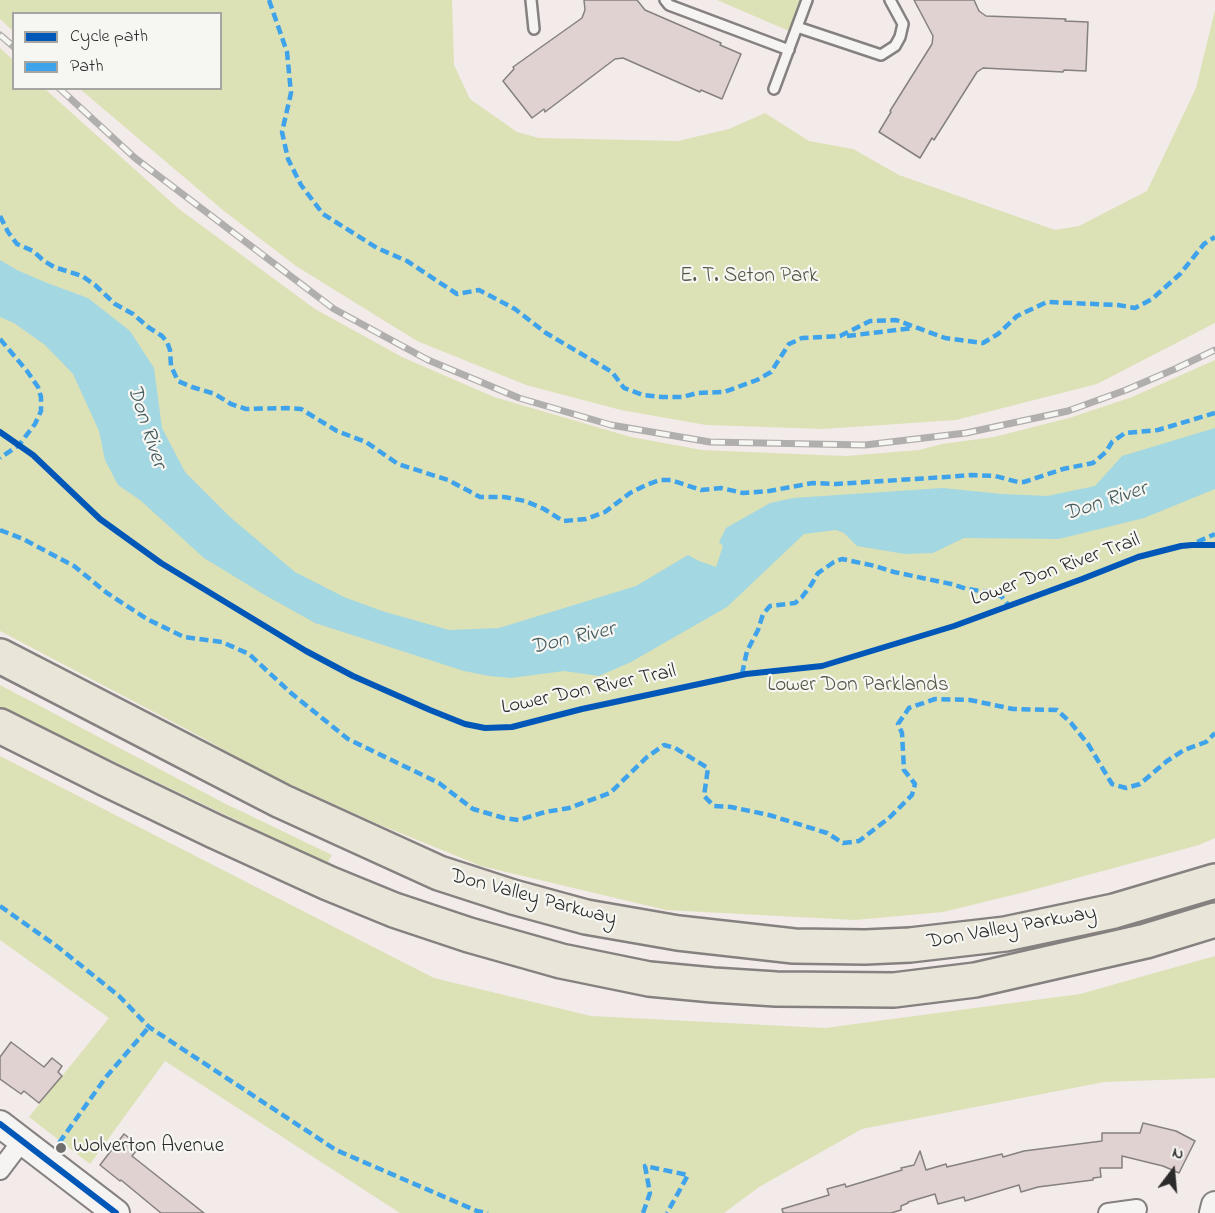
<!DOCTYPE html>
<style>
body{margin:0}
#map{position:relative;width:1215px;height:1213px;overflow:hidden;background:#f2ebe9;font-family:"Indie Flower",sans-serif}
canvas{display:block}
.legend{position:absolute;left:12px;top:12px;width:210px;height:78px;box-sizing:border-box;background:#f6f6f2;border:2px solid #a5a5a2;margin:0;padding:8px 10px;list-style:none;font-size:18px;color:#2b2b2b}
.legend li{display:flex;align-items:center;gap:12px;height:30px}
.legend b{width:30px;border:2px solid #a5a5a2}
.north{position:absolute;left:1143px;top:1141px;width:60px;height:60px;-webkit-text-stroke:4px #f6f6f2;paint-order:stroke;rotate:16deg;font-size:16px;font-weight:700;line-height:24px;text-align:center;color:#2b2b2b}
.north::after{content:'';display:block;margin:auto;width:21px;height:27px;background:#2b2b2b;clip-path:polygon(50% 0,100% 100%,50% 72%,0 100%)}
</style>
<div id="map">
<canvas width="1215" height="1213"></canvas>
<ul class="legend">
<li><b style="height:8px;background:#0057b8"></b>Cycle path</li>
<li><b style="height:8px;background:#3ea3eb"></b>Path</li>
</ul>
<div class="north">N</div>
</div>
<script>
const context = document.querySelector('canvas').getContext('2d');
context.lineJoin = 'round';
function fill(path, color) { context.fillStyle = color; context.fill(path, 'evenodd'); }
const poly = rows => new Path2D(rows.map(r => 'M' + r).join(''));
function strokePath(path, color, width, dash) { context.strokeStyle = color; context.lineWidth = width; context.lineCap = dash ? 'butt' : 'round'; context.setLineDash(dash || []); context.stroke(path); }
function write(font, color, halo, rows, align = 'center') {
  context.font = font + ' "Indie Flower",sans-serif'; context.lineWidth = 4.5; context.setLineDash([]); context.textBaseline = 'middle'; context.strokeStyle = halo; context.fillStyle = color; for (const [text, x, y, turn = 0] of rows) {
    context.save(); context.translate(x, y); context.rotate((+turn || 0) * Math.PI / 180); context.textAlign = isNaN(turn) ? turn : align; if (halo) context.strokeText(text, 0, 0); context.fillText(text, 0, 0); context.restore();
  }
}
fill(poly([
 [0,0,452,0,454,65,470,99,517,132,539,138,678,141,729,129,765,113,809,141,853,149,899,175,1055,230,1079,226,1147,191,1196,88,1215,10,1215,323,1097,384,956,420,823,429,706,425,621,410,526,385,417,341,296,266,224,211,80,89,220,88,220,14,14,14,13,31,0,19],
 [717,0,800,0,789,31],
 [0,48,13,60,14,88,45,89,179,209,315,309,402,357,494,397,631,437,702,450,772,453,846,456,919,450,942,444,994,437,1069,418,1132,397,1215,360,1215,838,1199,845,1025,892,943,912,855,920,666,910,481,866,378,824,271,776,190,731,0,631],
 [0,685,224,803,332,855,328,862,303,852,0,707],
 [0,756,434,978,591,1016,825,1028,1080,994,1215,956,1215,1078,1104,1082,862,1129,759,1187,724,1213,400,1213,165,1061,90,1164,29,1117,109,1018,0,940]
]), '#dde1b6');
fill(poly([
 [0,260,17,270,47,283,88,298,130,331,154,368,162,428,185,472,230,517,295,572,344,597,382,611,449,630,499,628,636,586,688,555,699,561,716,567,723,546,719,542,726,528,770,503,793,498,943,488,1002,494,1047,496,1095,486,1122,456,1215,428,1215,489,1144,518,1059,539,964,538,933,553,905,554,857,546,844,533,836,530,804,534,727,607,631,662,599,676,564,671,511,678,489,676,464,671,315,623,263,594,204,558,140,500,118,485,105,460,99,431,73,374,45,345,14,323,0,317]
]), '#a3d7e2');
const building = poly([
 [584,0,637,0,645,10,721,43,720,45,741,54,722,99,701,90,700,92,623,58,615,59,545,112,544,109,532,118,503,81,514,69,513,67,582,18,585,10,584,0],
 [914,0,974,0,979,11,986,16,1066,19,1065,21,1088,22,1086,71,1064,70,1063,72,983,68,977,72,934,140,932,138,920,158,879,132,891,112,890,111,932,44,933,36,914,0],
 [11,1042,44,1067,52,1058,62,1066,58,1072,62,1076,39,1103,24,1091,21,1094,0,1079,0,1057,11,1042],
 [1143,1123,1176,1131,1195,1141,1179,1173,1163,1166,1122,1156,1122,1168,1100,1168,1101,1177,1093,1178,1093,1180,1038,1187,1021,1192,1019,1185,965,1201,964,1197,938,1204,935,1194,908,1202,908,1203,901,1206,901,1210,891,1213,783,1213,782,1209,829,1195,827,1189,845,1184,846,1187,902,1170,901,1168,914,1165,920,1151,926,1170,946,1164,947,1167,1002,1154,1003,1157,1024,1151,1102,1141,1102,1133,1140,1133,1143,1123],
 [124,1134,140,1146,132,1156,204,1213,161,1213,121,1180,120,1181,100,1165,124,1134]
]);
fill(building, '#e0d2d0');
strokePath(building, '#858180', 1.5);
const lane = poly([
 [531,0,534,29],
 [665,0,669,5,789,50],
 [797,27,881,55,895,46,900,37,903,24,890,0],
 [774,89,807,0]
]);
const street = poly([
 [0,1170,22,1141],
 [1108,1213,1137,1209]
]);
const secondary = poly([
 [0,1124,116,1213],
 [1213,1213,1215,1205]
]);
const highway = poly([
 [0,656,281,801,439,873,513,897,586,917,678,933,794,946,865,947,910,945,1005,934,1114,911,1215,881],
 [0,726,106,779,214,831,328,883,394,910,469,935,561,961,649,979,713,985,776,989,894,990,975,980,1146,941,1215,920]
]);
strokePath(lane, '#858180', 14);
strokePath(street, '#858180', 22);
strokePath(secondary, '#858180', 30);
strokePath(highway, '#858180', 38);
strokePath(lane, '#f5f4f2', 9);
strokePath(street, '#f5f4f2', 18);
strokePath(secondary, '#f5f4f2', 26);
strokePath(highway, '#e9e5d8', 33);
const rail = poly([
 [0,35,14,47],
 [59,88,135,158,334,309,428,360,519,398,611,425,710,442,865,445,966,433,1068,411,1126,390,1175,369,1215,350]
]);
strokePath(rail, '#b0afae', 7);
strokePath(rail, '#f6f6f2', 4.5, [14]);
strokePath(poly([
 [269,0,287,52,291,93,282,132,288,159,301,185,323,214,377,248,407,261,457,294,479,290,515,309,546,333,612,372,624,388,643,395,662,397,683,397,697,393,724,392,757,380,771,372,789,344,802,338,840,336,870,321,896,320,945,338,983,343,998,334,1017,316,1047,302,1118,305,1135,308,1152,299,1180,274,1204,244,1215,237],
 [0,216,8,232,17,244,33,251,44,261,54,267,82,276,95,285,115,304,133,314,148,327,162,336,167,342,170,350,171,366,178,381,192,387,215,394,231,404,246,409,287,408,301,409,337,431,366,442,398,464,448,480,480,497,504,497,525,501,544,509,563,521,586,519,605,512,630,493,646,485,660,480,671,480,701,490,721,488,743,493,769,491,813,483,836,484,946,477,971,475,995,476,1018,482,1024,482,1063,469,1093,463,1106,452,1112,442,1125,433,1158,430,1215,413],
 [847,336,913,328],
 [0,339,27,371,38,387,41,397,41,411,35,424,19,445,0,458],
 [0,530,23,539,74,566,107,593,147,619,184,637,222,642,249,654,291,693,348,739,439,783,473,809,504,818,519,820,545,812,569,808,610,793,647,757,664,745,675,748,708,768,704,796,714,806,731,807,769,815,827,833,843,843,859,841,889,818,912,795,915,784,904,770,902,733,898,724,909,708,935,699,970,700,1013,709,1057,710,1071,723,1088,744,1112,784,1126,788,1140,784,1167,761,1184,750,1206,742,1215,733],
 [1197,542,1215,534],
 [742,674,747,651,758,630,763,614,770,606,795,603,802,597,811,585,818,573,834,562,842,559,875,566,894,572,951,584,967,589,995,593,1002,597,1009,606],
 [0,906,58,947,119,996,149,1027,336,1150,477,1211,488,1213],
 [59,1143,106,1077,149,1027],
 [643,1213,650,1193,645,1166,688,1175,667,1213]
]), '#3ea3eb', 4.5, [9, 4.5]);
strokePath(poly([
 [0,432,33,455,100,519,161,563,306,651,353,676,430,710,465,724,485,728,512,727,582,709,746,674,822,666,954,626,1082,579,1138,557,1181,546,1192,545,1215,545],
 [0,1124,116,1213]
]), '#0057b8', 6);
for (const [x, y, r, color] of [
 [61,1148,6,"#716e6e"]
]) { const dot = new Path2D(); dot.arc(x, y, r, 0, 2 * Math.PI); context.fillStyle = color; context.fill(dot); strokePath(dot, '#f6f6f2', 2); }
write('21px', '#535644', '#f6f6f2', [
 ["E. T. Seton Park",749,278],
 ["Lower Don Parklands",858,687]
]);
write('21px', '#2b2b2b', '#f6f6f2', [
 ["Lower Don River Trail",1056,571,-20],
 ["Lower Don River Trail",589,691,-12],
 ["Don Valley Parkway",533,899,15],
 ["Don Valley Parkway",1012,929,-10]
]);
write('21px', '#2b2b2b', '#f6f6f2', [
 ["Wolverton Avenue",73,1148]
], 'left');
write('italic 22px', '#455c61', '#f6f6f2', [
 ["Don River",145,427,72],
 ["Don River",1106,503,-18],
 ["Don River",573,640,-13]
]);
</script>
